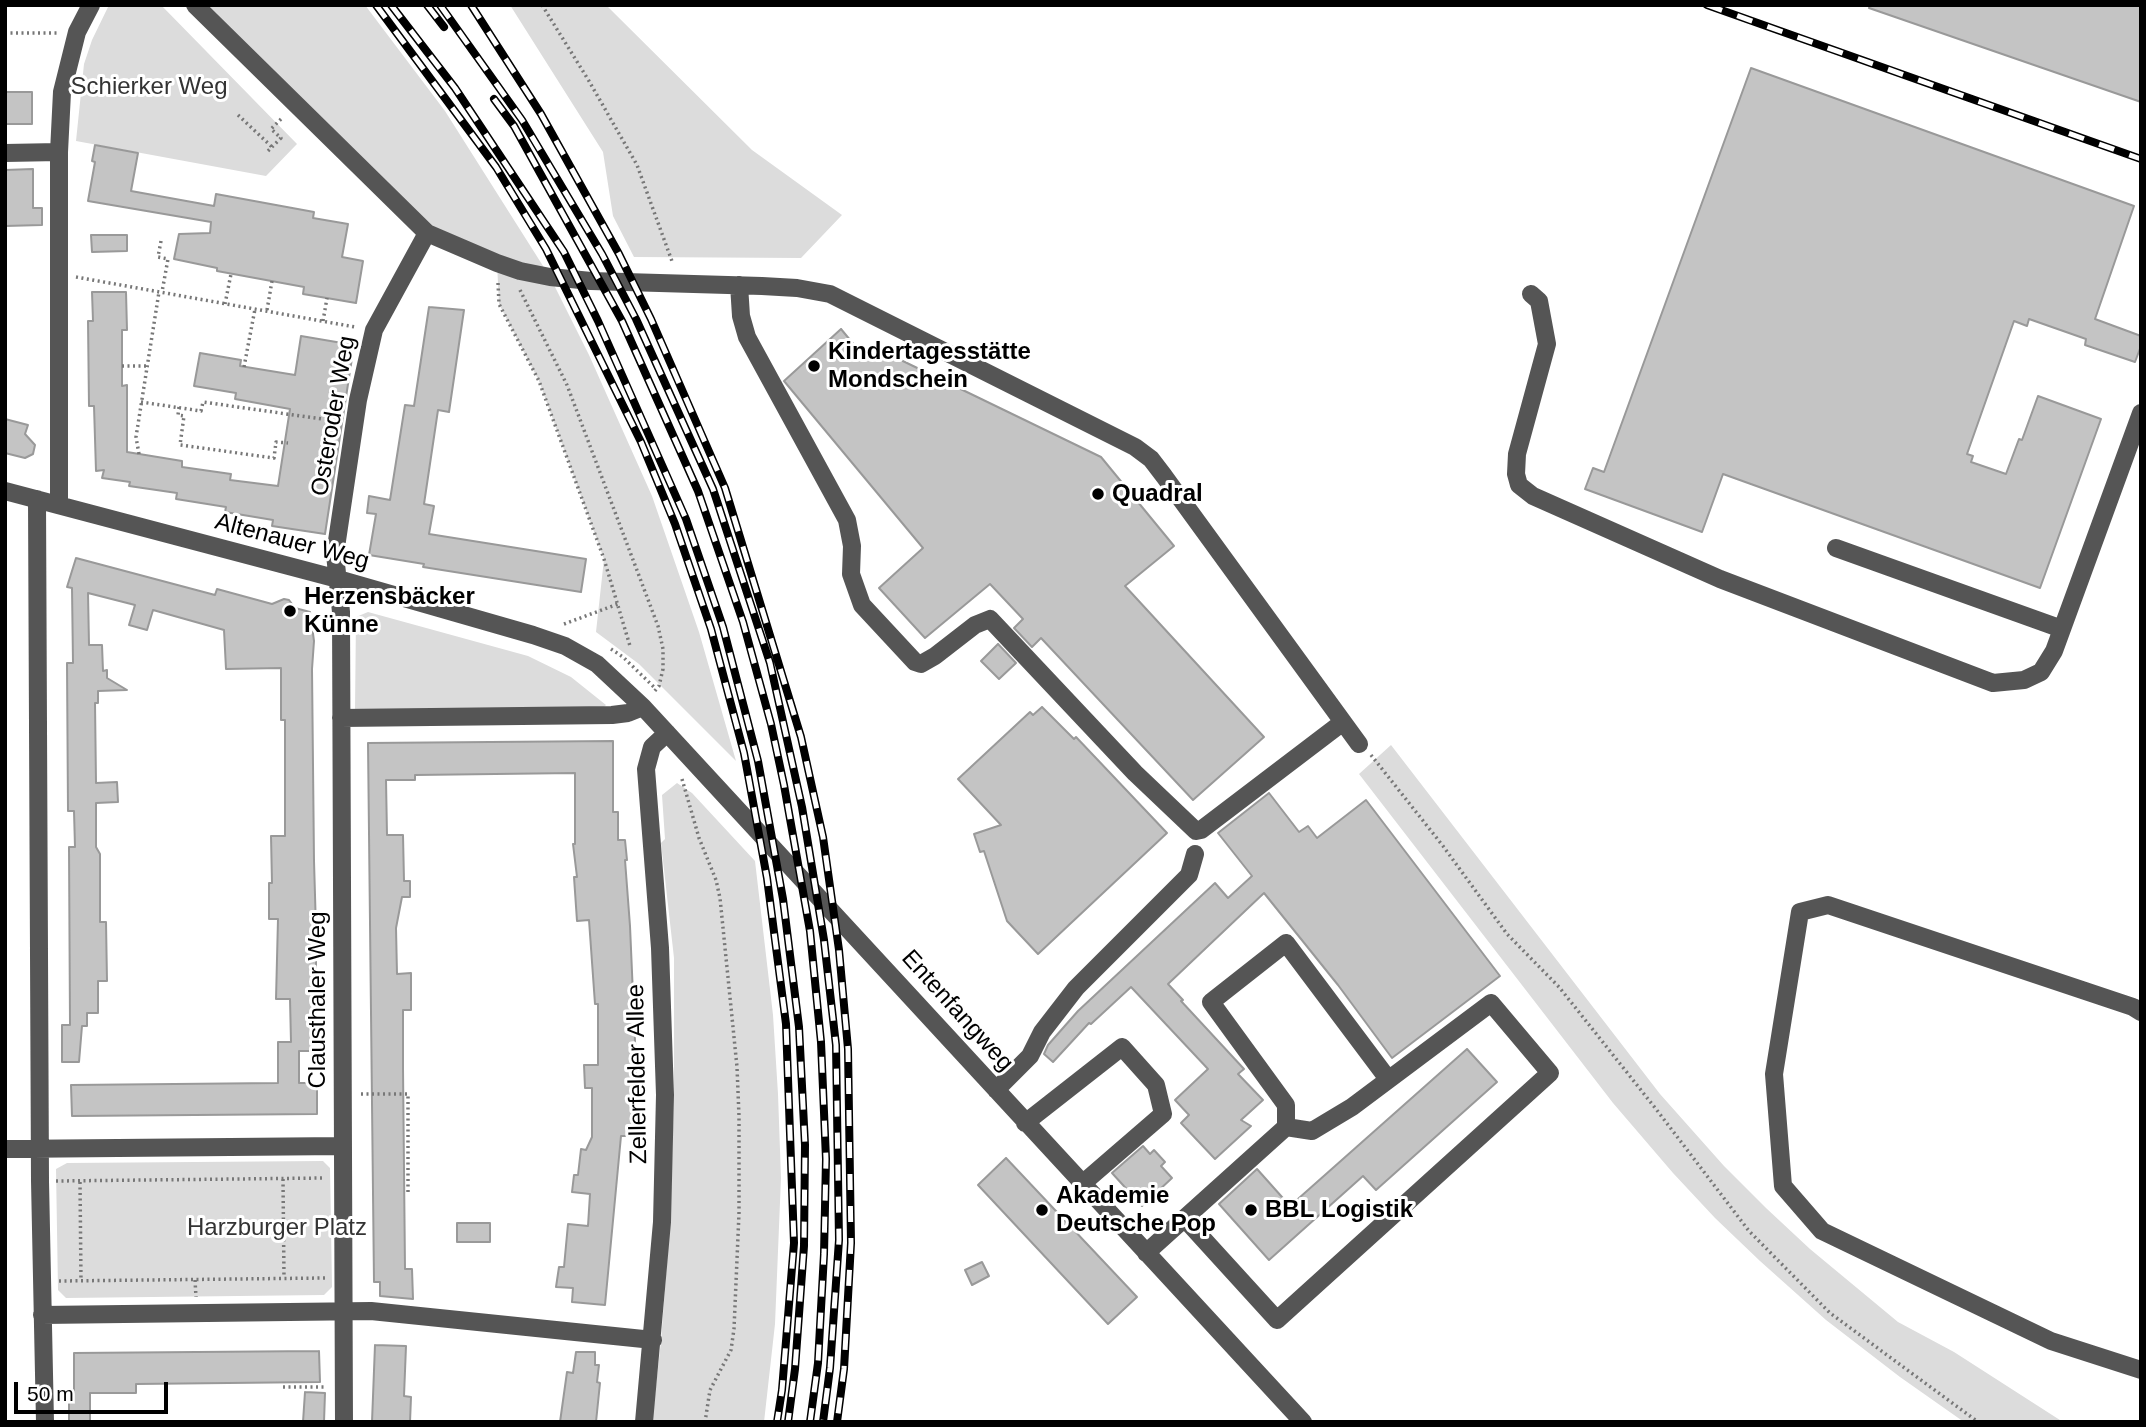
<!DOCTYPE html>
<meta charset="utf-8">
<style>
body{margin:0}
#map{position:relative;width:2146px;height:1427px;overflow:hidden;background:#fff;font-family:Helvetica,sans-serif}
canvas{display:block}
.frame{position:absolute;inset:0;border:7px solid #000;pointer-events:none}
.scale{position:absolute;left:14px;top:1382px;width:154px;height:32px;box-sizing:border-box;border:4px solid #000;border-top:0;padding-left:9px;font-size:21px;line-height:24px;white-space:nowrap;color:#000;-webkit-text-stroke:5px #fff;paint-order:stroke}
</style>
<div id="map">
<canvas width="2146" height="1427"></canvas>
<div class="frame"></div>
<div class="scale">50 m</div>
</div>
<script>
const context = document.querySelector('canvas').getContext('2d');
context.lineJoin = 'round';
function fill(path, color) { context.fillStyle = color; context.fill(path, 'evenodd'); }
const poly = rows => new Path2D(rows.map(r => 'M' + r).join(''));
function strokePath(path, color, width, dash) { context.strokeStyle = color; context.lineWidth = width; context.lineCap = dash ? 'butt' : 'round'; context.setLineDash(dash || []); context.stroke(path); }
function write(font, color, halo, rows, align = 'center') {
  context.font = font + ' Helvetica,sans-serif'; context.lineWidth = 6; context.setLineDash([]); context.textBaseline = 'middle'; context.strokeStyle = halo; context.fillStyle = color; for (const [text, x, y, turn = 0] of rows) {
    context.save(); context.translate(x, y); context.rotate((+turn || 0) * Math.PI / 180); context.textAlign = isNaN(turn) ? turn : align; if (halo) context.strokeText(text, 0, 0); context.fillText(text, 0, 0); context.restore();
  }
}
fill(poly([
 [109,5,161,5,297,144,266,176,76,141,84,64,92,40],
 [206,5,365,5,445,111,550,277,589,355,652,496,699,632,736,761,639,664,596,632,604,559,539,381,499,304,497,263,427,233],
 [510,5,606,5,752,150,842,215,801,258,634,257,613,216,603,152],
 [368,612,528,656,571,677,606,705,603,708,355,710,356,617],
 [1391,745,1660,1094,1724,1166,1766,1208,1810,1249,1898,1322,1954,1352,2063,1422,1964,1422,1900,1377,1826,1320,1760,1261,1715,1218,1673,1173,1613,1103,1359,774],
 [677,783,692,793,755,861,773,1015,778,1094,781,1178,775,1324,764,1422,652,1422,661,1341,670,1222,674,1096,674,958,661,843,665,839,662,795],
 [323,1161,330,1168,332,1287,324,1295,66,1298,58,1290,56,1169,67,1163]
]), '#dcdcdc');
const building = poly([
 [1870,5,2141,5,2141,102,1869,8,1870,5],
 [1751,68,2134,206,2095,319,2141,336,2141,346,2135,362,2085,345,2086,339,2029,319,2027,326,2014,321,1967,454,1973,456,1971,462,2006,474,2019,439,2022,440,2038,396,2101,419,2040,588,1723,474,1702,532,1585,489,1593,468,1604,472,1751,68],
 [5,92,32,92,32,124,5,124,5,92],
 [95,145,138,153,131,191,214,206,216,194,314,212,313,218,348,224,342,257,363,261,356,303,303,294,304,287,217,271,217,268,174,259,179,234,210,233,211,222,88,201,95,162,92,161,95,145],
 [33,169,33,208,42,208,42,225,5,226,5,170,33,169],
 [91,235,127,235,127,251,92,252,91,235],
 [92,292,126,292,127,330,122,330,122,386,127,385,127,452,182,461,182,467,231,474,230,480,278,486,290,409,235,399,236,393,194,386,200,353,241,360,240,366,295,375,301,336,354,345,325,534,272,526,273,520,225,512,226,507,176,499,177,493,129,486,130,482,102,478,104,470,96,471,94,406,89,406,88,321,93,321,92,292],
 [429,307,464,310,449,412,438,410,424,504,434,506,429,534,586,559,581,592,423,567,424,564,369,555,376,514,367,513,369,496,390,500,405,405,414,406,429,307],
 [841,329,865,358,876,348,1101,457,1174,546,1125,586,1264,737,1193,800,1041,638,1032,647,1014,628,1023,619,990,584,925,638,879,588,923,548,784,381,841,329],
 [5,419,28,425,25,434,35,445,33,454,25,458,5,453,5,419],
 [76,558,215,595,217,589,272,604,284,599,289,600,295,608,310,612,314,641,312,669,314,861,316,929,319,929,319,952,316,952,316,1051,299,1051,299,1083,317,1083,317,1114,72,1116,71,1085,278,1083,278,1042,291,1042,290,999,276,999,278,919,269,919,269,883,272,883,271,836,285,836,285,720,281,720,281,668,226,669,224,630,153,610,147,630,129,625,135,605,88,593,89,645,102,645,103,671,107,670,107,678,127,690,98,691,98,703,95,703,96,783,117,782,118,802,96,803,96,847,100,854,100,922,106,922,107,981,98,981,98,1013,87,1013,87,1026,82,1026,79,1062,62,1062,62,1025,70,1025,69,847,75,847,74,811,68,811,67,663,73,663,72,588,67,587,76,558],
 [998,644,1016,663,999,679,981,661,998,644],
 [1042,707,1074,739,1076,737,1167,833,1038,954,1007,921,984,851,980,852,974,834,1001,825,958,779,1030,712,1033,715,1042,707],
 [613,741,613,812,618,812,618,840,625,840,627,860,625,860,630,926,636,1064,636,1132,629,1132,629,1136,621,1136,605,1305,572,1302,573,1288,556,1287,559,1267,564,1267,568,1224,588,1226,590,1194,572,1192,574,1175,578,1175,581,1149,586,1150,592,1137,592,1088,585,1088,584,1065,598,1065,598,1004,595,1004,589,920,577,921,574,877,577,877,573,844,575,844,575,773,415,775,415,780,386,780,387,835,403,835,404,881,410,881,410,897,402,897,396,928,397,974,411,973,411,1010,403,1010,403,1068,405,1269,412,1269,413,1299,380,1296,380,1282,374,1282,368,743,613,741],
 [1269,793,1299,832,1308,826,1317,838,1366,800,1500,976,1392,1058,1338,985,1264,893,1168,984,1183,1000,1181,1001,1244,1069,1238,1074,1263,1100,1241,1120,1251,1126,1215,1159,1181,1123,1189,1115,1175,1100,1208,1069,1131,987,1091,1024,1089,1023,1053,1062,1044,1054,1048,1045,1078,1011,1215,883,1228,898,1252,876,1218,833,1269,793],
 [1467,1049,1497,1082,1376,1190,1363,1176,1269,1260,1219,1204,1257,1169,1290,1206,1467,1049],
 [1143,1146,1150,1154,1154,1150,1165,1162,1161,1166,1172,1178,1142,1206,1112,1173,1143,1146],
 [1006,1158,1137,1297,1108,1324,978,1185,1006,1158],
 [457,1223,490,1223,490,1242,457,1242,457,1223],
 [982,1262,989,1276,972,1285,965,1270,982,1262],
 [375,1345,406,1346,404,1396,411,1397,410,1422,372,1422,375,1345],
 [319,1351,320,1382,136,1384,136,1393,90,1393,90,1422,69,1422,69,1402,74,1402,74,1353,319,1351],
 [576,1352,595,1352,595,1365,599,1365,597,1382,600,1383,596,1422,560,1422,567,1372,573,1373,576,1352],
 [305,1392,325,1393,324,1422,303,1422,305,1392]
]);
fill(building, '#c4c4c4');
strokePath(building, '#999', 2);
strokePath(poly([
 [542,5,589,81,637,165,673,264],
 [5,33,59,33],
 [238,115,272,147],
 [268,151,281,138,271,129,282,118],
 [161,241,158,257,168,259,162,292],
 [76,277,355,327],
 [498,283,499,304,539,381,604,559,630,646],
 [520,290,567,385,658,626,663,649,663,669,659,686,653,693],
 [225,304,231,274],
 [267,310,272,281],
 [323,321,327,298],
 [122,366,147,366],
 [244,367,255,309],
 [141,402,201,411,203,402,336,421],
 [179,407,178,415,184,416,180,445,274,458,276,442,288,443],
 [139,454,136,437,159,292],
 [564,624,618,604],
 [611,649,623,657,656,689],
 [1371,755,1443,846,1507,934,1559,987,1656,1109,1749,1231,1830,1313,1978,1422],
 [682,779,699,838,716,880,720,898,737,1067,739,1116,739,1213,734,1329,731,1350,710,1390,705,1422],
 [361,1094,408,1094,408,1192],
 [283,1179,284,1278],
 [56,1181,325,1178],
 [80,1182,81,1281],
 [195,1280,196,1297],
 [59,1281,325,1278],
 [283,1387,326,1387]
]), '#777', 3.5, [2, 3.5]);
strokePath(poly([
 [195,5,427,233,497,263,520,271,550,277,591,281,762,286,797,288,830,294,1135,447,1151,459,1164,476,1359,744],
 [5,153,59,152],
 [739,285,741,316,747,337,847,520,852,546,851,574,862,605,915,662,921,664,935,656,975,625,990,619,1135,773,1196,831,1201,830,1343,722],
 [1531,294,1539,301,1547,344,1517,454,1516,474,1519,485,1533,496,1720,579,1993,683,2024,680,2041,672,2054,651,2141,413],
 [5,491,338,579,533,635,565,646,597,664,643,707,1303,1422],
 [37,499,40,1181,45,1422],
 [59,505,59,152,62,92,77,32,91,5],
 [1836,548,2062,629],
 [341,718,612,715,628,713,643,707],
 [2141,1012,2133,1007,1828,905,1800,912,1774,1074,1783,1186,1822,1231,2051,1341,2141,1370],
 [996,1090,1030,1056,1042,1032,1076,988,1189,875,1195,854],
 [1025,1123,1122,1047,1156,1085,1163,1114,1082,1184],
 [5,1149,343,1146],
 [1185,1219,1277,1320,1550,1073,1491,1003,1352,1107,1312,1131,1286,1127],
 [1146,1253,1286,1127,1286,1105,1211,1002,1286,943,1388,1079],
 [42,1315,371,1311,653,1340],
 [344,1422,341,612,335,554,358,400,374,330,427,233],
 [644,1422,662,1222,665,1095,660,948,646,769,652,747,667,733]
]), '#555', 18);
const rail = poly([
 [376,5,496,167,546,249,641,442,675,524,711,629,744,753,767,878,786,1024,794,1243,782,1390,777,1422],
 [391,5,455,88,564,252,598,321,686,519,723,627,758,761,783,899,799,1027,805,1145,804,1246,795,1369,788,1422],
 [427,5,444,27],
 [440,5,522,120,602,254,636,319,713,489,770,663,802,807,824,940,836,1045,839,1240,830,1368,823,1422],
 [471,5,541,114,619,254,651,319,725,488,801,737,823,837,839,950,848,1049,851,1243,844,1369,837,1422],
 [1707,5,2141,159],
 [494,99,514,126,622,321,698,491,743,622,771,724,784,785,810,931,821,1042,826,1159,824,1254,818,1363,810,1422]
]);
strokePath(rail, '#000', 8);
strokePath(rail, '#fff', 5, [16]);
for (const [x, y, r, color] of [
 [814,366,7,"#000"],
 [1098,494,7,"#000"],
 [290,611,7,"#000"],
 [1042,1210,7,"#000"],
 [1251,1210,7,"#000"]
]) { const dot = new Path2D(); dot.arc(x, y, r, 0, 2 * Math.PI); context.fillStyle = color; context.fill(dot); strokePath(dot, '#fff', 2.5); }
write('24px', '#333', '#fff', [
 ["Schierker Weg",149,87],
 ["Harzburger Platz",277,1228]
]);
write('bold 24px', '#000', '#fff', [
 ["Kindertagesstätte",828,352],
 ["Mondschein",828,380],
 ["Quadral",1112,494],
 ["Herzensbäcker",304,597],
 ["Künne",304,625],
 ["Akademie",1056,1196],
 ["Deutsche Pop",1056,1224],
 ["BBL Logistik",1265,1210]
], 'left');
write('24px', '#000', '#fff', [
 ["Osteroder Weg",334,416,-80],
 ["Altenauer Weg",292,542,15],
 ["Clausthaler Weg",318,1000,-90],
 ["Entenfangweg",957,1011,48],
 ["Zellerfelder Allee",638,1074,-91]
]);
</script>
